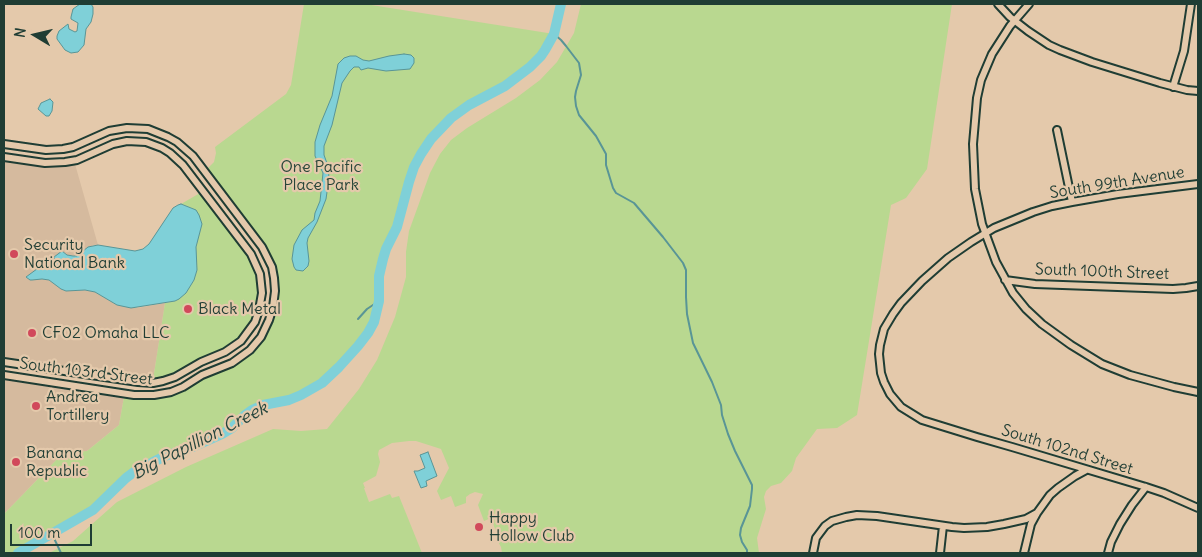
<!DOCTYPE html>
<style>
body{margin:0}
#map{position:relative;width:1202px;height:557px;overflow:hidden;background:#e4c9ab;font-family:Delius,sans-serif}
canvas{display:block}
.frame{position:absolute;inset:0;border:5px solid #1f3d34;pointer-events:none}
.north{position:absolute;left:10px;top:10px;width:50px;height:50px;-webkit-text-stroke:4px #e4c9ab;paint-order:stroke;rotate:279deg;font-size:14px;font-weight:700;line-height:20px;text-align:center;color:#1f3d34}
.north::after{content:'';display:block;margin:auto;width:18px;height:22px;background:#1f3d34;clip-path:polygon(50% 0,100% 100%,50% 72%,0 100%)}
.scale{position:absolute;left:10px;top:524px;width:82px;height:22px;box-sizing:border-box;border:2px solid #1f3d34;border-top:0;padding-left:6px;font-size:15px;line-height:18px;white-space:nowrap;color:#1f3d34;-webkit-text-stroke:4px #e4c9ab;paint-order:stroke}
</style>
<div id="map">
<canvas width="1202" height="557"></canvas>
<div class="frame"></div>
<div class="north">N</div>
<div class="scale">100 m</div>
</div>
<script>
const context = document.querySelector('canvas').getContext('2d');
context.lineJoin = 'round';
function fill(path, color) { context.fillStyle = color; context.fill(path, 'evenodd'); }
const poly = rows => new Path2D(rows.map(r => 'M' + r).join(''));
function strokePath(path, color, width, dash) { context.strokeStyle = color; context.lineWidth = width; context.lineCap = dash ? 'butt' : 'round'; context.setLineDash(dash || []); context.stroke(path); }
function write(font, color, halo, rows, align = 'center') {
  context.font = font + ' Delius,sans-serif'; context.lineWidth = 4.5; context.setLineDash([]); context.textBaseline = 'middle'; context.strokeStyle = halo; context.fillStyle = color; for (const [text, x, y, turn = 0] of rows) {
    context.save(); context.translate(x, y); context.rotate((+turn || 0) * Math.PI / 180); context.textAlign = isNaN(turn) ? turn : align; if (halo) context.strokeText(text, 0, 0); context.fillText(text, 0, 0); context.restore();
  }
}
fill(poly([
 [4,161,51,167,75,164,98,245,93,245,77,256,67,255,62,251,55,260,54,265,52,267,46,268,41,267,26,277,32,280,42,279,49,280,61,289,66,291,85,290,95,292,117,305,137,308,165,303,153,380,138,378,4,359],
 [4,378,124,397,119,425,87,451,63,453,4,514]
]), '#d5ba9e');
fill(poly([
 [304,4,365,4,554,34,545,50,530,67,505,86,469,105,451,118,431,139,421,154,414,167,409,182,397,227,386,249,383,259,379,276,379,301,374,322,367,333,358,346,332,374,322,383,301,395,289,400,263,405,252,410,245,415,232,428,222,434,193,447,165,456,134,472,126,478,93,510,18,553,4,553,4,514,63,453,87,451,119,425,124,397,135,398,155,399,164,397,180,392,204,378,226,370,241,362,260,344,269,330,275,315,278,300,278,286,274,263,265,246,207,169,214,162,216,153,215,147,286,94,291,85],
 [581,4,952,4,927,169,906,198,891,205,857,415,837,428,817,429,796,458,792,471,781,483,771,486,766,491,764,497,766,509,757,538,759,553,502,553,501,547,496,538,498,537,491,518,484,521,478,505,483,494,475,492,470,494,466,497,466,503,455,507,451,496,441,500,437,491,449,468,441,449,416,441,409,441,392,443,379,450,378,454,380,462,376,476,363,483,365,488,364,488,369,502,390,494,392,498,399,496,422,553,389,553,389,552,386,553,49,553,73,541,117,502,186,467,273,429,301,431,327,429,359,389,377,360,395,317,406,277,406,252,409,231,430,173,440,154,451,140,467,128,516,98,540,80,557,62,574,33],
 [200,193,250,258,256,275,258,283,258,299,256,309,247,329,236,341,229,346,221,350,196,360,171,375,153,380,165,303,175,301,186,293,194,280,197,270,195,253,197,242,191,208,181,204]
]), '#b9d890');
const water = poly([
 [80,4,91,4,93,7,93,14,91,22,86,29,84,45,78,52,71,53,65,50,57,39,57,36,59,31,68,24,69,29,75,32,77,31,78,23,71,19,71,17,73,9,80,4],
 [404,54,411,55,414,58,414,63,410,69,386,71,368,68,361,70,359,67,354,67,350,71,342,83,332,125,324,146,324,155,328,166,329,178,326,199,317,222,308,238,307,243,309,261,308,266,303,271,296,270,294,267,292,259,294,245,302,230,314,220,315,213,320,201,323,173,315,156,315,142,320,125,332,96,338,64,344,58,350,56,356,56,363,60,369,61,389,56,404,54],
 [50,99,53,102,52,111,49,116,46,116,38,109,41,103,50,99],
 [181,204,196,210,199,215,202,224,196,247,197,270,194,280,186,293,179,299,175,301,131,308,117,305,95,292,85,290,66,291,61,289,49,280,42,279,32,280,30,280,26,277,41,266,46,268,52,267,55,262,54,257,62,251,67,255,73,256,77,256,88,247,98,245,135,251,143,249,149,244,173,208,178,205,181,204],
 [428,452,437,476,426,481,427,486,421,488,414,471,418,471,425,468,420,455,428,452]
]);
fill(water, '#7fd0d8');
strokePath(water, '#599596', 1);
strokePath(poly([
 [554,34,561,40,566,46,579,63,581,75,576,91,575,97,576,106,579,115,596,136,606,154,606,165,613,188,616,193,634,203,663,237,683,263,686,270,686,297,687,314,693,343,712,382,721,405,722,415,728,434,735,451,752,485,752,489,750,506,741,528,740,535,742,542,747,550,747,553],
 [358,319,367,309,379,301],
 [52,534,61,553]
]), '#599596', 2);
strokePath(poly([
 [18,553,93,510,126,478,134,472,165,456,193,447,222,434,232,428,245,415,252,410,263,405,289,400,301,395,322,383,339,367,358,346,368,333,374,322,379,301,379,276,383,259,386,249,397,227,409,182,414,167,421,154,431,139,451,118,469,105,505,86,530,67,541,56,545,50,554,34,561,4]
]), '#7fd0d8', 10);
const minor = poly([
 [998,4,1010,17,1028,31,1049,45,1060,50,1092,62,1160,83,1187,90,1198,91],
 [1029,4,1010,26,992,54,981,80,977,98,973,144,975,189,982,224,996,262,1013,293,1026,309,1042,324,1071,345,1102,364,1130,375,1174,387,1198,392],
 [1173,87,1184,51,1191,4],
 [1057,130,1072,202],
 [4,144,46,150,63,149,73,147,109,131,127,128,148,129,168,137,177,142,193,156,262,247,272,267,274,278,275,291,273,307,269,320,261,337,250,350,232,363,202,375,183,387,171,392,154,395,134,395,4,375],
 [4,157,45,163,65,162,77,160,113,144,127,141,146,142,162,148,170,153,183,165,251,254,260,274,262,293,259,310,255,322,241,341,225,352,201,362,175,377,163,381,153,383,138,382,4,362],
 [1198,184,1118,194,1072,202,1052,206,1033,212,994,228,971,242,948,258,922,281,901,303,893,314,884,329,880,345,879,354,881,373,884,382,890,394,901,407,922,420,977,437,1012,447,1146,487,1164,493,1198,508],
 [1005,280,1035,284,1173,289,1186,288,1198,286],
 [813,553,816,538,825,526,832,521,846,517,857,515,877,516,952,527,964,528,987,527,1004,524,1026,519,1037,513],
 [940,553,943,526],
 [1024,553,1031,524,1037,513,1050,495,1058,488,1075,476,1086,470],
 [1108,553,1111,542,1120,524,1132,505,1146,487]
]);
strokePath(minor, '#1f3d34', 10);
strokePath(minor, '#e4c9ab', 6);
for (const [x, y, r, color] of [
 [14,254,5,"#d1495b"],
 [188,309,5,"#d1495b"],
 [32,333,5,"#d1495b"],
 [36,406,5,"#d1495b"],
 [16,462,5,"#d1495b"],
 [479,527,5,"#d1495b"]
]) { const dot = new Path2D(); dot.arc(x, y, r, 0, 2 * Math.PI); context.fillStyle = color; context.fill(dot); strokePath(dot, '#e4c9ab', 2); }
write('16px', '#274539', '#e4c9ab', [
 ["One Pacific",321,167],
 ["Place Park",321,185]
]);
write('16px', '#1f3d34', '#e4c9ab', [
 ["South 99th Avenue",1117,183,-9],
 ["South 100th Street",1102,272,2],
 ["South 103rd Street",86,372,7],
 ["South 102nd Street",1067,450,17]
]);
write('16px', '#1f3d34', '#e4c9ab', [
 ["Security",24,245],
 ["National Bank",24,263],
 ["Black Metal",198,309],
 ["CF02 Omaha LLC",42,333],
 ["Andrea",46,397],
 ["Tortillery",46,415],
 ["Banana",26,453],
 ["Republic",26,471],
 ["Happy",489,518],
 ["Hollow Club",489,536]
], 'left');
write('italic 18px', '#24443c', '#e4c9ab', [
 ["Big Papillion Creek",200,441,-27]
]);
</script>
